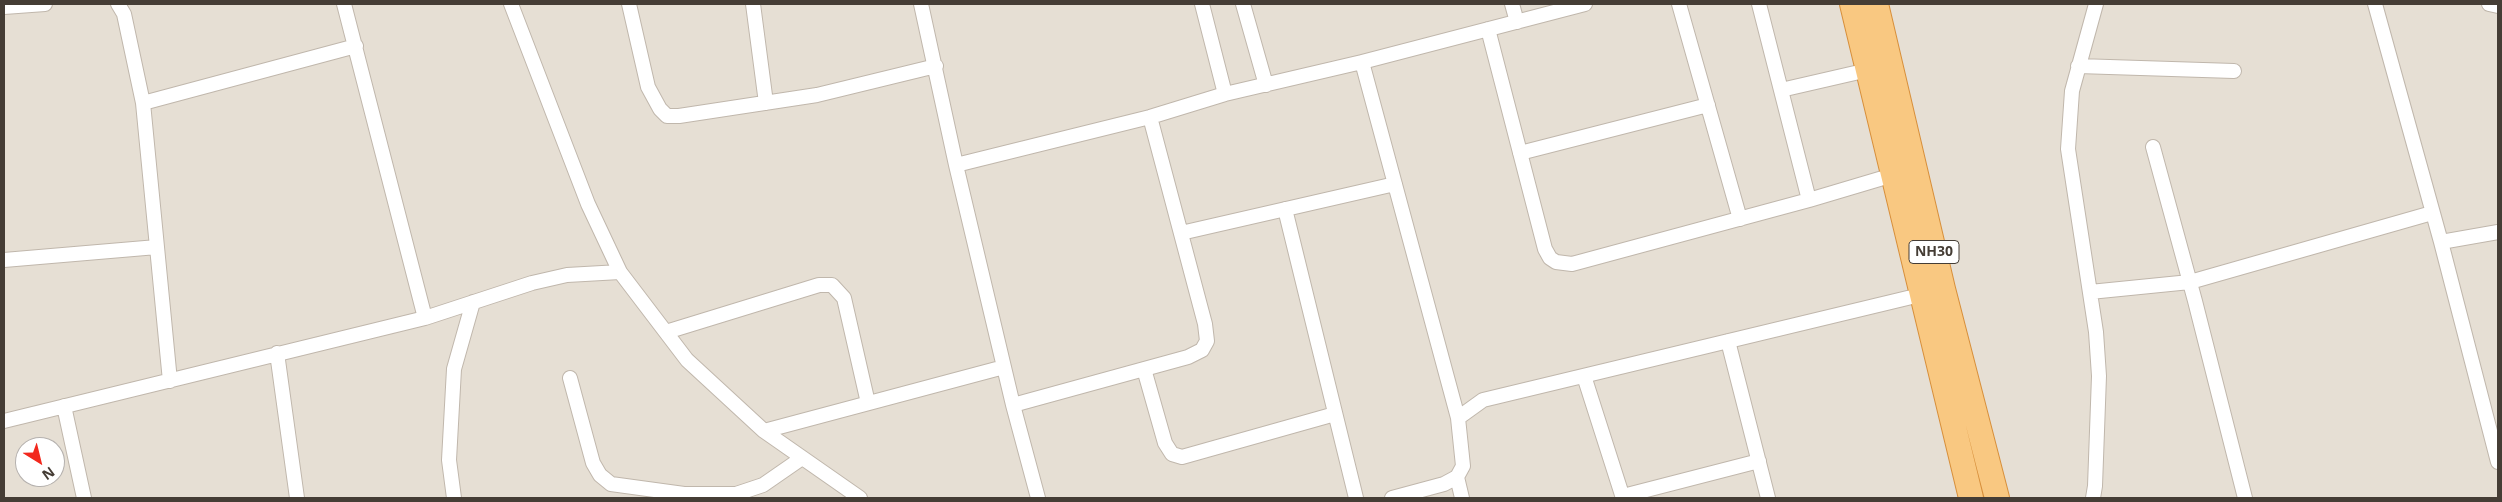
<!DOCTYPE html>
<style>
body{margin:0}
#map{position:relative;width:2502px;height:502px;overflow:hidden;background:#f2ede6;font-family:"Noto Sans",sans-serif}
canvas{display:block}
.frame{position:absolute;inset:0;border:5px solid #453d35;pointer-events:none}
.north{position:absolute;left:15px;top:437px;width:50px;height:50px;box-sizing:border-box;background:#fff;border:1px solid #b5b1ae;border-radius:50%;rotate:144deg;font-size:14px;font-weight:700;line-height:20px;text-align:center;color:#453d35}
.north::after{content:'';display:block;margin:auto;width:18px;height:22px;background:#f2281d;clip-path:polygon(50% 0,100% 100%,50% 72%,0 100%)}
</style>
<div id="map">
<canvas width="2502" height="502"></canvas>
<div class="frame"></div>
<div class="north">N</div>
</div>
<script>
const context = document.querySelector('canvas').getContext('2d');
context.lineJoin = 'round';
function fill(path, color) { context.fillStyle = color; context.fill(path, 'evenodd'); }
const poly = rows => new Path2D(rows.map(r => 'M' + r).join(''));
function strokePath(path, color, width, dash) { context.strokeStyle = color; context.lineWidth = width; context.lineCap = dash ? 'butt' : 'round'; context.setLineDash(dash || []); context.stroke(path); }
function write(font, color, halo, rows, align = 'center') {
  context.font = font + ' "Noto Sans",sans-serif'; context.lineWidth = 5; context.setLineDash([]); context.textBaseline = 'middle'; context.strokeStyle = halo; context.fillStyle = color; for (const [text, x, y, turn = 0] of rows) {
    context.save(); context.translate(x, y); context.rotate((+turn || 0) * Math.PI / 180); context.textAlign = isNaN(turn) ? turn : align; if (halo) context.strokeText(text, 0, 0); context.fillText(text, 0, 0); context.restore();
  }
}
fill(poly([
 [4,4,2498,4,2498,498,4,498],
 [25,447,55,447,55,477,25,477]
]), '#e6dfd4');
const minor = poly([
 [118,4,124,14,143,103],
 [344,4,425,318],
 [511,4,588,204,620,272,687,360,764,431,860,498],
 [629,4,648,87,660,109,667,116,679,116,817,95,936,66],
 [753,4,766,103],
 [921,4,956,165,1013,405,1038,498],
 [1202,4,1225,94],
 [1243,4,1266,85],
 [1512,4,1517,22],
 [1679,4,1740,219],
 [1759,4,1809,200],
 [2375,4,2441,242,2498,462],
 [2489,4,2498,6],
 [4,7,45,4],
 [1488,29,1545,249,1550,258,1556,262,1572,264,1809,200,1893,175],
 [1362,62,1458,418],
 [2078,66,2234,71],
 [1781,90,1868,70],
 [2153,147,2195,301,2245,498],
 [1520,153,1708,105],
 [956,165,1150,117,1225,94,1362,62,1585,4],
 [1285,209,1356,498],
 [1181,233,1395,184],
 [2441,242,2498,232],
 [4,260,157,247],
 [2090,292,2190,282,2432,213],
 [666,332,819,285,832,285,844,298,868,403],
 [1728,341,1768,498],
 [277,353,297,498],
 [1144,369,1165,443,1172,454,1182,457,1335,414],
 [1584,376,1623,498],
 [570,378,593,463,600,475,611,484,684,494,736,494,763,485,802,458],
 [170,381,143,103,356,46],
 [1013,405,1188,357,1202,350,1207,341,1205,324,1150,117],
 [64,406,84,498],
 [4,421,425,318,532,283,567,275,620,272],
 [764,431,1004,367],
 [1457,477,1462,498],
 [1623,496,1759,461],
 [454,498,449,460,454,369,473,302],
 [1392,498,1444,484,1457,477,1463,466,1458,418,1483,400,1920,295],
 [2093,498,2095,486,2099,376,2096,332,2068,149,2072,91,2096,4]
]);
const trunk = poly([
 [1852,4,1971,498],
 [1876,4,1943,289,1997,498]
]);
strokePath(minor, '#c0b7ac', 16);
strokePath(trunk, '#d78f3b', 26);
strokePath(minor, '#fff', 14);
strokePath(trunk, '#f9c881', 24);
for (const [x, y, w] of [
 [1934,252,50]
]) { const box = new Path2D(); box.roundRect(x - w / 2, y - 11.5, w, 23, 4); context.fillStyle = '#fff'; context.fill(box); strokePath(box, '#453d35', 1); }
write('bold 14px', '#453d35', null, [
 ["NH30",1934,252]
]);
</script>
